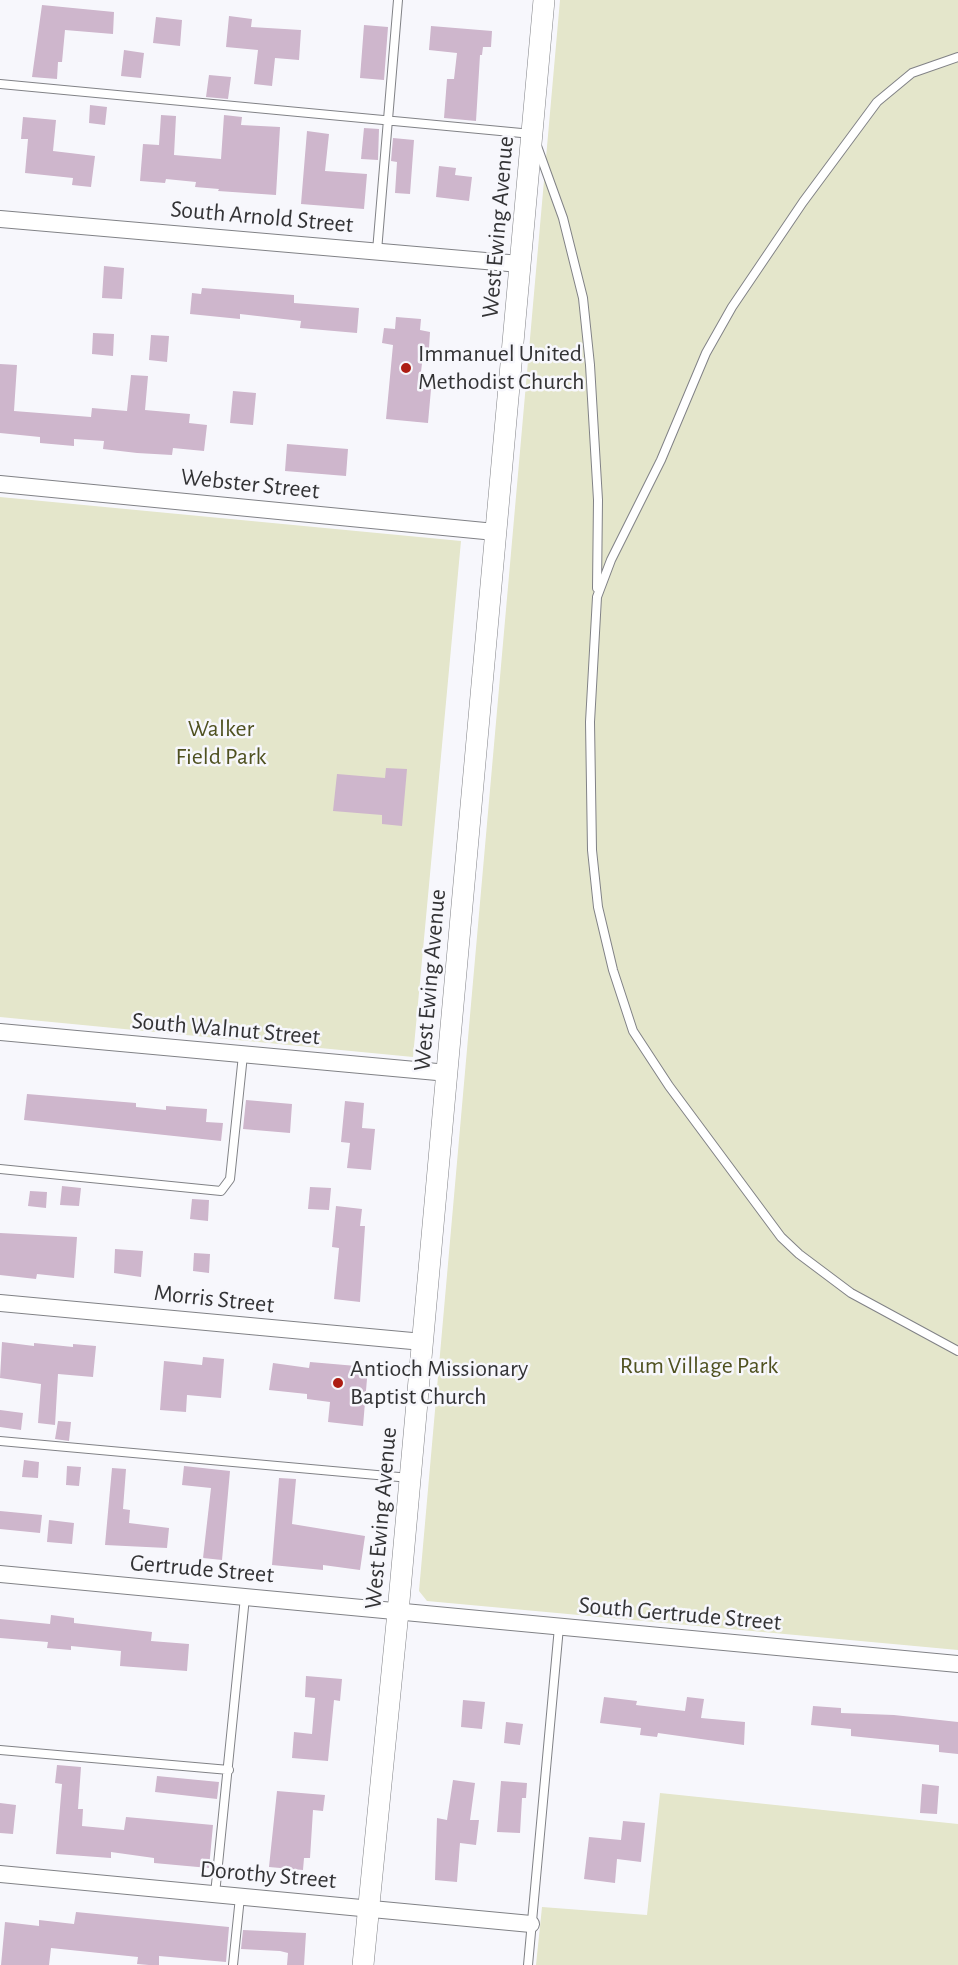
<!DOCTYPE html>
<style>
body{margin:0}
canvas{display:block;background:#f7f7fc}
</style>
<canvas width="958" height="1965"></canvas>
<script>
const context = document.querySelector('canvas').getContext('2d');
context.lineJoin = 'round';
function fill(path, color) { context.fillStyle = color; context.fill(path, 'evenodd'); }
const poly = rows => new Path2D(rows.map(r => 'M' + r).join(''));
function strokePath(path, color, width, dash) { context.strokeStyle = color; context.lineWidth = width; context.lineCap = dash ? 'butt' : 'round'; context.setLineDash(dash || []); context.stroke(path); }
function write(font, color, halo, rows, align = 'center') {
  context.font = font + ' "Alegreya Sans",sans-serif'; context.lineWidth = 5; context.setLineDash([]); context.textBaseline = 'middle'; context.strokeStyle = halo; context.fillStyle = color; for (const [text, x, y, turn = 0] of rows) {
    context.save(); context.translate(x, y); context.rotate((+turn || 0) * Math.PI / 180); context.textAlign = isNaN(turn) ? turn : align; if (halo) context.strokeText(text, 0, 0); context.fillText(text, 0, 0); context.restore();
  }
}
fill(poly([
 [560,0,958,0,958,1650,427,1601,419,1591],
 [0,497,461,541,413,1057,0,1017],
 [660,1793,958,1824,958,1965,536,1965,542,1907,647,1915]
]), '#e4e6cb');
fill(poly([
 [42,5,114,12,113,34,65,30,62,62,58,62,57,79,32,77],
 [229,16,252,19,251,27,301,30,299,60,275,58,272,86,254,84,258,50,226,47],
 [156,17,182,20,180,46,153,43],
 [364,25,388,27,384,80,360,78],
 [431,26,492,31,491,47,483,47,482,55,480,55,476,121,444,118,447,79,454,79,457,53,429,50],
 [124,50,144,53,141,78,121,76],
 [209,75,231,77,228,99,206,97],
 [90,105,107,107,105,125,89,123],
 [161,115,176,116,174,155,221,159,224,115,242,117,241,125,280,127,276,195,218,191,219,189,195,187,196,182,166,179,165,183,140,181,143,144,159,145],
 [23,117,56,120,53,151,95,156,91,187,72,185,73,178,25,173,28,139,21,139],
 [364,128,379,129,378,160,361,159],
 [307,131,329,134,325,171,367,174,364,209,301,204],
 [393,138,414,140,410,194,395,193,397,162,391,161],
 [439,166,456,168,455,175,472,177,469,201,436,197],
 [104,266,124,268,122,299,102,298],
 [202,288,294,295,294,303,359,308,357,333,300,328,301,321,240,314,240,319,190,314,192,293,201,294],
 [396,317,421,319,420,330,430,332,429,348,424,347,419,388,431,389,428,423,386,419,393,345,382,343,384,328,395,329],
 [93,333,114,334,113,356,92,354],
 [151,335,169,336,167,362,149,360],
 [0,364,17,365,14,411,91,417,92,408,127,411,131,375,148,376,145,410,190,414,189,423,207,425,204,451,173,448,172,455,137,453,103,449,104,441,74,439,74,446,40,443,40,437,0,433],
 [233,391,256,393,253,425,230,423],
 [287,444,348,449,346,476,285,471],
 [386,768,407,769,402,826,382,824,382,815,333,811,337,774,385,778],
 [27,1094,136,1103,136,1107,166,1110,166,1106,207,1109,206,1122,223,1123,221,1141,24,1120],
 [246,1100,292,1104,290,1133,243,1129],
 [345,1101,364,1103,362,1128,375,1129,371,1170,347,1168,350,1143,341,1142],
 [62,1186,81,1188,79,1206,60,1205],
 [310,1187,331,1188,329,1210,308,1209],
 [30,1191,47,1192,46,1208,28,1206],
 [192,1199,209,1200,208,1221,190,1219],
 [336,1206,362,1209,360,1226,365,1226,360,1302,334,1299,339,1248,332,1247],
 [0,1233,77,1237,74,1278,37,1274,36,1279,0,1275],
 [115,1249,143,1251,141,1277,114,1273],
 [194,1253,210,1254,209,1273,193,1271],
 [2,1342,34,1346,34,1343,73,1347,73,1344,96,1346,93,1377,58,1374,55,1425,38,1423,41,1384,0,1378],
 [203,1357,224,1359,221,1398,187,1395,186,1412,160,1410,164,1361,202,1365],
 [310,1362,368,1367,363,1426,328,1422,330,1402,307,1399,307,1394,269,1390,273,1363,309,1368],
 [0,1410,23,1413,21,1430,0,1427],
 [58,1421,71,1422,69,1441,55,1439],
 [24,1460,39,1462,38,1478,22,1477],
 [67,1466,81,1467,79,1486,66,1485],
 [184,1466,230,1471,222,1560,203,1558,211,1488,182,1485],
 [112,1468,126,1469,123,1509,130,1510,129,1523,169,1528,167,1548,105,1545],
 [279,1478,296,1479,292,1524,365,1536,360,1570,323,1565,323,1570,272,1565],
 [0,1511,42,1515,40,1533,0,1529],
 [49,1520,74,1523,72,1544,47,1542],
 [51,1615,74,1618,74,1623,152,1632,151,1641,189,1644,187,1671,120,1666,121,1651,71,1646,71,1650,47,1648,48,1642,0,1638,0,1619,50,1624],
 [306,1676,342,1679,340,1701,334,1700,328,1761,292,1758,294,1732,312,1734,315,1698,305,1697],
 [604,1697,637,1701,636,1705,685,1711,687,1697,704,1699,701,1718,745,1722,744,1745,658,1733,657,1737,640,1735,641,1728,600,1723],
 [463,1700,485,1702,482,1729,461,1727],
 [813,1706,841,1708,841,1713,894,1715,958,1722,958,1754,939,1752,939,1745,851,1736,851,1729,811,1725],
 [506,1722,523,1724,520,1745,504,1743],
 [57,1765,81,1767,78,1809,83,1809,82,1826,124,1830,126,1817,213,1825,209,1868,154,1863,154,1858,111,1852,111,1858,56,1854,62,1784,55,1783],
 [157,1776,219,1782,217,1799,155,1792],
 [453,1780,475,1783,470,1820,479,1820,476,1845,460,1843,457,1882,435,1880,437,1818,447,1820],
 [501,1781,527,1783,526,1798,522,1798,520,1833,497,1832],
 [922,1784,939,1786,937,1814,920,1813],
 [277,1791,325,1795,323,1811,313,1810,310,1858,304,1858,303,1870,269,1867],
 [0,1803,16,1805,13,1834,0,1833],
 [623,1821,645,1823,641,1862,617,1859,615,1883,584,1879,589,1837,621,1840],
 [76,1912,229,1927,226,1962,159,1956,159,1965,149,1965,137,1964,138,1957,51,1948,49,1965,1,1965,5,1922,39,1926,39,1920,74,1924],
 [243,1930,306,1933,304,1965,287,1965,288,1953,280,1951,241,1949]
]), '#ceb6cc');
const service = poly([
 [958,57,912,73,877,102,803,202,732,307,706,353,661,460,611,560,597,597,590,722,592,850,598,907,613,970,633,1031,669,1086,781,1237,799,1254,851,1293,958,1351],
 [0,84,532,134],
 [537,146,563,218,583,298,590,365,598,500,597,588],
 [377,251,398,0],
 [0,1169,221,1191,230,1179,243,1055],
 [0,1441,410,1478],
 [0,1750,229,1770],
 [215,1894,245,1597],
 [233,1965,240,1897],
 [528,1965,559,1627]
]);
const minor = poly([
 [0,219,520,264],
 [0,484,495,532],
 [0,1032,448,1073],
 [0,1303,423,1342],
 [0,1574,958,1664],
 [0,1874,531,1924]
]);
const tertiary = poly([
 [363,1965,398,1612,544,0]
]);
strokePath(service, '#818286', 10);
strokePath(minor, '#818286', 18);
strokePath(tertiary, '#818286', 22);
strokePath(service, '#fff', 8);
strokePath(minor, '#fff', 16);
strokePath(tertiary, '#fff', 21);
for (const [x, y, r, color] of [
 [406,368,6,"#ad1d13"],
 [338,1383,6,"#ad1d13"]
]) { const dot = new Path2D(); dot.arc(x, y, r, 0, 2 * Math.PI); context.fillStyle = color; context.fill(dot); strokePath(dot, '#f7f7fc', 2); }
write('24px', '#333335', '#f7f7fc', [
 ["South Arnold Street",262,217,5],
 ["West Ewing Avenue",498,227,-85],
 ["Webster Street",250,484,6],
 ["West Ewing Avenue",430,980,-85],
 ["South Walnut Street",226,1029,5],
 ["Morris Street",214,1299,6],
 ["West Ewing Avenue",381,1518,-85],
 ["Gertrude Street",202,1569,5],
 ["South Gertrude Street",680,1614,5],
 ["Dorothy Street",268,1875,5]
]);
write('24px', '#333335', '#f7f7fc', [
 ["Immanuel United",418,354],
 ["Methodist Church",418,382],
 ["Antioch Missionary",350,1369],
 ["Baptist Church",350,1397]
], 'left');
write('24px', '#4f5120', '#f7f7fc', [
 ["Walker",221,729],
 ["Field Park",221,757],
 ["Rum Village Park",699,1366]
]);
</script>
